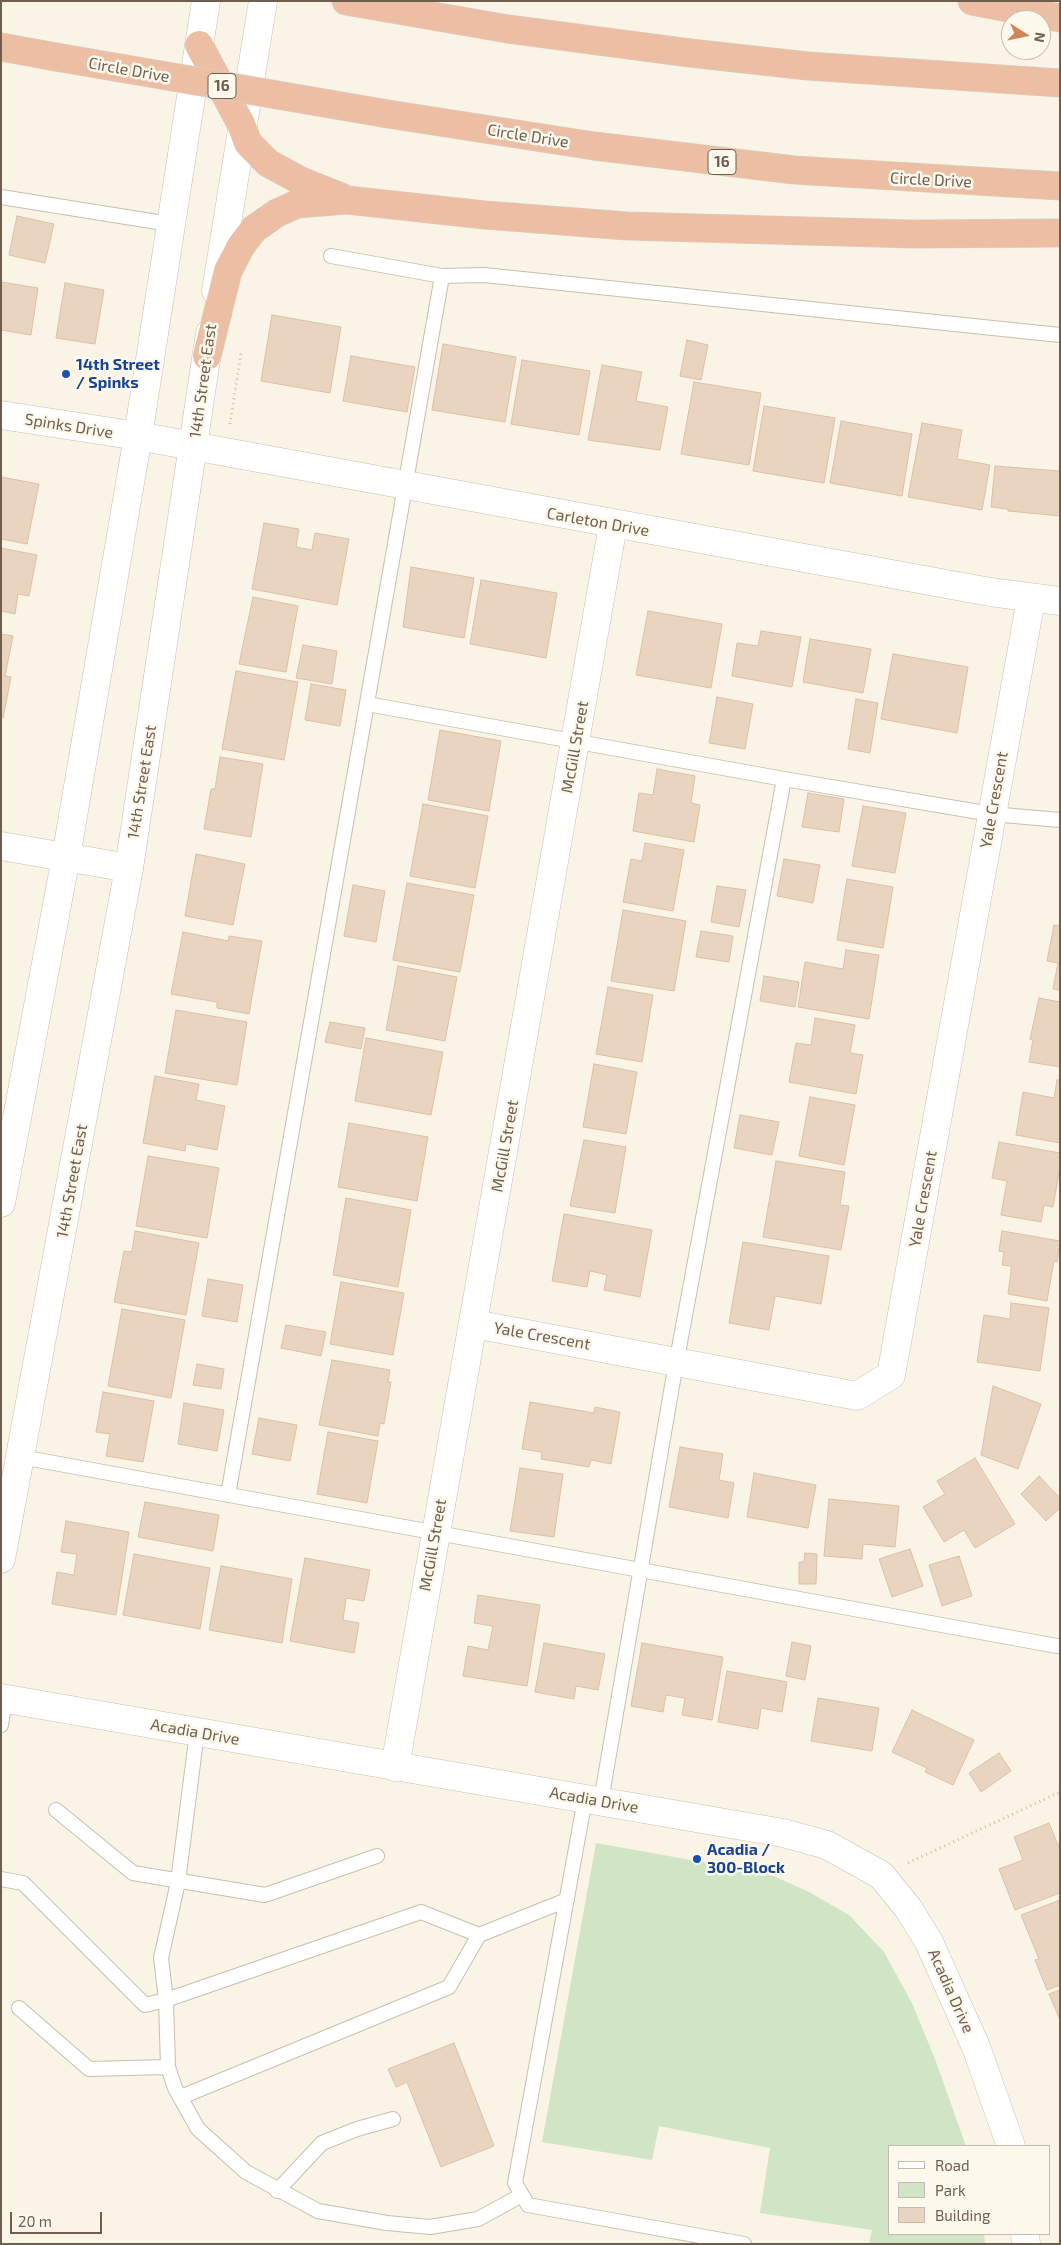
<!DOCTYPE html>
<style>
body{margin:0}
#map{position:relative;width:1061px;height:2245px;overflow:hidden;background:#f9f4e6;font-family:"Exo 2",sans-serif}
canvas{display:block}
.frame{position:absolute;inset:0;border:2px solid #6f5e4e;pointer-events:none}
.legend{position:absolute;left:888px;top:2145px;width:162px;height:90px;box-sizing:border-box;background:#fcf8ec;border:1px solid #c4baad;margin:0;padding:6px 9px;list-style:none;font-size:15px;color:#6f5e4e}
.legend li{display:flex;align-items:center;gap:10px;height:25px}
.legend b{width:25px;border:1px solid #c4baad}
.north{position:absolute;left:1001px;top:10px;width:50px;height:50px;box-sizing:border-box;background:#fcf8ec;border:1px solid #c4baad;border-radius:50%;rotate:100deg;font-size:14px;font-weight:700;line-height:20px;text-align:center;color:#6f5e4e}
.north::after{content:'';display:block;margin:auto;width:18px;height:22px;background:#d4845b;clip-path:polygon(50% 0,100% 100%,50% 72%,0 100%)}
.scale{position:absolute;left:10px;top:2212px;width:92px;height:22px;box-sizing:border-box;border:2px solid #6f5e4e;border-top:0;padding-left:6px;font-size:15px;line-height:18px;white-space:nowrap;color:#6f5e4e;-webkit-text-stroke:4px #fcf8ec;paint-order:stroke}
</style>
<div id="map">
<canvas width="1061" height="2245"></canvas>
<div class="frame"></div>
<ul class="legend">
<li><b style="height:6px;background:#fff"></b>Road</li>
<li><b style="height:14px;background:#cfe5c6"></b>Park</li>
<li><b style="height:14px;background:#e9d5bf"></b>Building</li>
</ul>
<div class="north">N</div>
<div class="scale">20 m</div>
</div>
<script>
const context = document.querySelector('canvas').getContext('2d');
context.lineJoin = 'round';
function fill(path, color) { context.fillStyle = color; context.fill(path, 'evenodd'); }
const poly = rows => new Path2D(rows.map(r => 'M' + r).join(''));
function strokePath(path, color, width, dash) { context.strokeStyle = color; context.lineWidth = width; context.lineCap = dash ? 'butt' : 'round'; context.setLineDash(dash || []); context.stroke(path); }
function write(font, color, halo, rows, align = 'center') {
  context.font = font + ' "Exo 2",sans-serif'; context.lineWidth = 5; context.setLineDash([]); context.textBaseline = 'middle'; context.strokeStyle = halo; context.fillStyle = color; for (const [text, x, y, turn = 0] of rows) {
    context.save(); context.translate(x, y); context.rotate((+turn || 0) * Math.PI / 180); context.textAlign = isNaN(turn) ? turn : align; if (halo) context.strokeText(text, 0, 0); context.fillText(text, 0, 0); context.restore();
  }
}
fill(poly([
 [596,1843,769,1874,809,1892,849,1915,884,1952,912,2003,935,2059,966,2146,890,2146,890,2234,984,2234,985,2244,869,2244,872,2230,760,2213,770,2148,659,2126,652,2160,542,2142]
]), '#cfe5c6');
const building = poly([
 [17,216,54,224,45,263,9,255,17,216],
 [1,282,38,288,31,335,1,330,1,282],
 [65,283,104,290,95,344,56,338,65,283],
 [272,315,341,327,330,393,261,381,272,315],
 [687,340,708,345,701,380,680,376,687,340],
 [443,344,516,357,505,422,432,410,443,344],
 [351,356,415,367,407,412,343,401,351,356],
 [522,360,590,371,579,435,511,424,522,360],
 [602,365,642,372,636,401,668,407,660,450,588,440,602,365],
 [694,382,761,393,749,465,681,454,694,382],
 [764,406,835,418,824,483,753,471,764,406],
 [841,421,912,434,902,496,830,483,841,421],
 [922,423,962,430,957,459,990,465,982,510,908,497,922,423],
 [995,466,1060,471,1060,516,1008,511,1008,509,991,507,995,466],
 [1,477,39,484,27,544,1,539,1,477],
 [264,523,299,529,296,547,312,550,315,533,349,539,337,605,252,589,264,523],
 [1,548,37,555,29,596,18,594,15,614,1,611,1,548],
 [411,567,474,578,464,638,403,627,411,567],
 [481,580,557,593,546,658,470,644,481,580],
 [253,597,298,606,286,672,239,664,253,597],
 [648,611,722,624,711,688,636,675,648,611],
 [761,631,801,637,792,687,732,676,737,643,758,646,761,631],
 [1,634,13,636,5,676,11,677,3,718,1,718,1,634],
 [810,639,871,649,863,693,803,682,810,639],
 [303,645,337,651,332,684,296,678,303,645],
 [893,654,968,667,957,733,881,719,893,654],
 [236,671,298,682,284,760,222,749,236,671],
 [311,684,346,690,340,726,305,720,311,684],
 [717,697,753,704,745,749,709,743,717,697],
 [856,699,878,703,870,753,848,749,856,699],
 [440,730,501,741,489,811,428,800,440,730],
 [220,757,263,764,251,837,204,829,211,789,215,789,220,757],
 [657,769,695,776,691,803,700,805,694,842,633,831,639,793,653,795,657,769],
 [808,793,844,799,839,832,802,827,808,793],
 [423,804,488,816,475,888,410,876,423,804],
 [863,806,906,813,895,873,852,866,863,806],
 [645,843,684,850,673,911,623,902,631,859,642,861,645,843],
 [196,854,245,864,233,925,185,916,196,854],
 [784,859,820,865,813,903,777,896,784,859],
 [847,879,893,887,883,948,837,940,847,879],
 [407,883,474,895,460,972,393,960,407,883],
 [353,885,385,891,376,942,344,936,353,885],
 [717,886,746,890,739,927,711,922,717,886],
 [623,910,686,921,674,991,611,981,623,910],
 [1054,925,1060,926,1060,990,1053,989,1058,963,1047,961,1054,925],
 [701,931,733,936,729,962,696,957,701,931],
 [183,932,228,941,229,936,262,941,249,1014,217,1008,217,1002,171,994,183,932],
 [846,950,879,955,869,1019,798,1007,805,962,843,969,846,950],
 [398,966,457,977,445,1041,386,1030,398,966],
 [764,976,799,982,795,1007,760,1001,764,976],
 [608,987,653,995,642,1062,596,1054,608,987],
 [1039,998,1060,1002,1060,1067,1029,1062,1033,1040,1030,1039,1039,998],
 [176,1010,247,1022,237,1085,165,1073,176,1010],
 [815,1018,855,1025,850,1053,863,1055,856,1094,789,1082,796,1043,811,1045,815,1018],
 [330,1022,365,1028,361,1049,325,1042,330,1022],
 [366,1038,443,1052,431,1115,355,1101,366,1038],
 [594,1064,637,1072,626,1134,583,1127,594,1064],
 [155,1076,199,1084,196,1100,225,1106,217,1150,186,1144,185,1151,143,1143,155,1076],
 [1057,1080,1060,1080,1060,1143,1016,1135,1023,1092,1054,1098,1057,1080],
 [810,1097,855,1105,844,1165,799,1156,810,1097],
 [740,1115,779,1122,772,1155,734,1148,740,1115],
 [349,1123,428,1137,417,1201,338,1187,349,1123],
 [584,1140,626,1147,615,1213,570,1206,584,1140],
 [999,1142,1060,1153,1060,1167,1053,1207,1044,1205,1041,1222,1001,1215,1007,1181,992,1178,999,1142],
 [148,1156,219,1168,207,1238,136,1226,148,1156],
 [776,1161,845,1172,840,1205,849,1206,841,1250,763,1237,776,1161],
 [346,1198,411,1210,398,1287,333,1275,346,1198],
 [564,1214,652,1230,640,1297,604,1290,607,1275,590,1271,587,1287,552,1281,564,1214],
 [135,1231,199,1243,186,1315,114,1302,124,1251,132,1252,135,1231],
 [1002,1231,1060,1241,1057,1262,1054,1261,1047,1301,1008,1294,1011,1272,1011,1266,1002,1265,1004,1252,999,1251,1002,1231],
 [743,1242,829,1256,821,1304,775,1296,769,1330,729,1323,743,1242],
 [208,1279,243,1285,237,1322,202,1316,208,1279],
 [341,1282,404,1293,393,1355,330,1344,341,1282],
 [1011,1303,1049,1308,1040,1371,977,1362,984,1315,1010,1319,1011,1303],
 [122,1309,185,1320,171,1398,108,1386,122,1309],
 [286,1325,326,1332,321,1356,281,1348,286,1325],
 [332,1360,390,1370,388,1382,391,1382,384,1424,380,1423,378,1436,319,1425,332,1360],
 [197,1364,224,1369,221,1389,193,1385,197,1364],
 [993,1386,1041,1404,1018,1469,981,1455,993,1386],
 [103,1392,154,1401,143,1462,106,1456,110,1434,96,1432,103,1392],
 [530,1402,594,1413,595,1407,620,1412,611,1464,591,1460,589,1467,541,1459,542,1452,522,1449,530,1402],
 [184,1403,224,1410,217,1451,178,1444,184,1403],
 [259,1418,297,1425,290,1461,252,1454,259,1418],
 [328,1432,378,1441,367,1503,317,1494,328,1432],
 [680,1447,723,1454,719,1480,734,1483,728,1518,669,1507,680,1447],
 [975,1458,1015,1524,975,1548,964,1530,944,1542,923,1507,945,1494,937,1481,975,1458],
 [520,1468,563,1474,554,1537,510,1531,520,1468],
 [754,1473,816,1485,808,1528,747,1517,754,1473],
 [1039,1476,1060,1498,1060,1508,1046,1521,1021,1494,1039,1476],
 [829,1499,899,1506,895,1547,863,1544,862,1559,824,1556,829,1499],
 [145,1502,219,1515,213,1551,138,1537,145,1502],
 [66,1521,129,1532,116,1615,52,1604,57,1572,74,1575,77,1554,61,1552,66,1521],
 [910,1549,923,1586,892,1597,879,1559,910,1549],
 [805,1553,817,1554,816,1584,799,1584,799,1562,804,1562,805,1553],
 [134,1554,210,1568,200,1629,123,1615,134,1554],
 [959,1556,972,1596,942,1606,929,1565,959,1556],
 [305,1558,370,1570,364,1601,346,1598,343,1620,359,1623,354,1653,290,1641,305,1558],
 [221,1566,292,1579,282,1643,209,1630,221,1566],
 [478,1595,540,1605,527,1686,463,1676,468,1646,488,1650,493,1626,474,1623,478,1595],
 [792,1642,811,1646,805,1680,786,1676,792,1642],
 [544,1643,605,1654,598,1690,576,1686,574,1699,535,1692,544,1643],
 [642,1643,723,1657,712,1720,682,1715,685,1698,666,1695,663,1712,631,1706,642,1643],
 [727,1671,787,1682,782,1712,761,1708,758,1729,718,1722,727,1671],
 [818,1698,879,1708,872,1751,811,1741,818,1698],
 [912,1710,974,1740,953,1785,925,1772,927,1768,892,1752,912,1710],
 [999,1753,1011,1771,981,1792,969,1773,999,1753],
 [1049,1823,1060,1850,1060,1893,1015,1910,999,1869,1023,1860,1014,1837,1049,1823],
 [1060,1900,1060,1985,1047,1990,1035,1960,1039,1959,1021,1915,1060,1900],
 [1060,1990,1060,2020,1049,1994,1060,1990],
 [454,2043,494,2146,441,2167,407,2082,396,2087,388,2069,454,2043]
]);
fill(building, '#e9d5bf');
strokePath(building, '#dcbfa4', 1);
const lane = poly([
 [1,197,170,224],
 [331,256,442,276,484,275,1060,335],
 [367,704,784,779,991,814,1060,820],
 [21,1457,1057,1646],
 [228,1495,442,276],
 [1,1725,5,1699],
 [197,1732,178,1882,161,1958,166,2000,168,2067,175,2088,198,2129,246,2172,318,2211,387,2223,430,2227,478,2219,522,2195],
 [585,1799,515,2183,528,2205,744,2244],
 [601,1801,672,1386,784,779],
 [56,1810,133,1873,265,1895,377,1856],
 [1,1879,23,1883,145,2005,166,2000,421,1912,479,1935,567,1900],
 [19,2008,89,2069,168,2067],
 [181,2097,449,1987,479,1935],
 [277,2191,322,2143,357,2129,393,2119]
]);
const street = poly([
 [1,415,138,436,990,592,1060,601],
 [1,846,129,868],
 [474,1324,857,1396,891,1375,1031,599],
 [395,1767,613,525]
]);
const secondary = poly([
 [216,291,263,1],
 [1,1203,66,857,138,436,206,1],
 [1,1559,129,868,210,333],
 [1,1698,783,1833,827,1845,881,1875,908,1908,929,1942,976,2047,1011,2146],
 [1025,2234,1026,2244]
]);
const highway = poly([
 [346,1,508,29,690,53,808,66,1060,83],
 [972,1,1060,18],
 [199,45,241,124,248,143,268,163,301,181,341,197],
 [1,47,56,57],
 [388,114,594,146,794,170,1060,186],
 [207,356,228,271,241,246,254,229,277,213,297,204,347,200,485,215,627,226,913,234,1060,233]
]);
strokePath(lane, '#c9bdae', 16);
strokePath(street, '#c9bdae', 29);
strokePath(secondary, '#ccbeac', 29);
strokePath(highway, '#d7d2cd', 29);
strokePath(poly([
 [230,424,241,353],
 [908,1863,1060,1792]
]), '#d0baa5', 3, [1, 4]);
strokePath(lane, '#fff', 14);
strokePath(street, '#fff', 28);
strokePath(secondary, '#fff', 28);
strokePath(highway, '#ecbfa5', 28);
const highwayBridge = poly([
 [56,57,388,114]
]);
strokePath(highwayBridge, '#d7d2cd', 29, []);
strokePath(highwayBridge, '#ecbfa5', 28);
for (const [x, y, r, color] of [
 [66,374,5,"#1a4fb4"],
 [697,1859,5,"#1a4fb4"]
]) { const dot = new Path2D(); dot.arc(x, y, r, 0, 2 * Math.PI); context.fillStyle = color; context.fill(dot); strokePath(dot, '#fcf8ec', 2); }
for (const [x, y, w] of [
 [222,86,28],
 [722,162,28]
]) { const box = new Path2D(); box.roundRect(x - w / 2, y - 12.5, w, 25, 4); context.fillStyle = '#fcf8ec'; context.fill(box); strokePath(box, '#6f5e4e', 1); }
write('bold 15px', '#6f5e4e', null, [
 ["16",222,86],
 ["16",722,162]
]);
write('16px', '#6f5e4e', '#fcf8ec', [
 ["Circle Drive",129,70,10],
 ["Circle Drive",528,136,9],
 ["Circle Drive",931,180,3],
 ["14th Street East",203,381,-82],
 ["Spinks Drive",69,426,9],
 ["Carleton Drive",598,522,10],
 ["McGill Street",575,747,-80],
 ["14th Street East",142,782,-81],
 ["Yale Crescent",994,800,-80],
 ["McGill Street",505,1146,-80],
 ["14th Street East",72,1181,-80],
 ["Yale Crescent",923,1199,-80],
 ["Yale Crescent",542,1336,10],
 ["McGill Street",433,1545,-80],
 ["Acadia Drive",195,1732,10],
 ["Acadia Drive",594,1800,10],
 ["Acadia Drive",951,1991,66]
]);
write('bold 16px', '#164399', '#fcf8ec', [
 ["14th Street",76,365],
 ["/ Spinks",76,383],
 ["Acadia /",707,1850],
 ["300-Block",707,1868]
], 'left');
</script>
